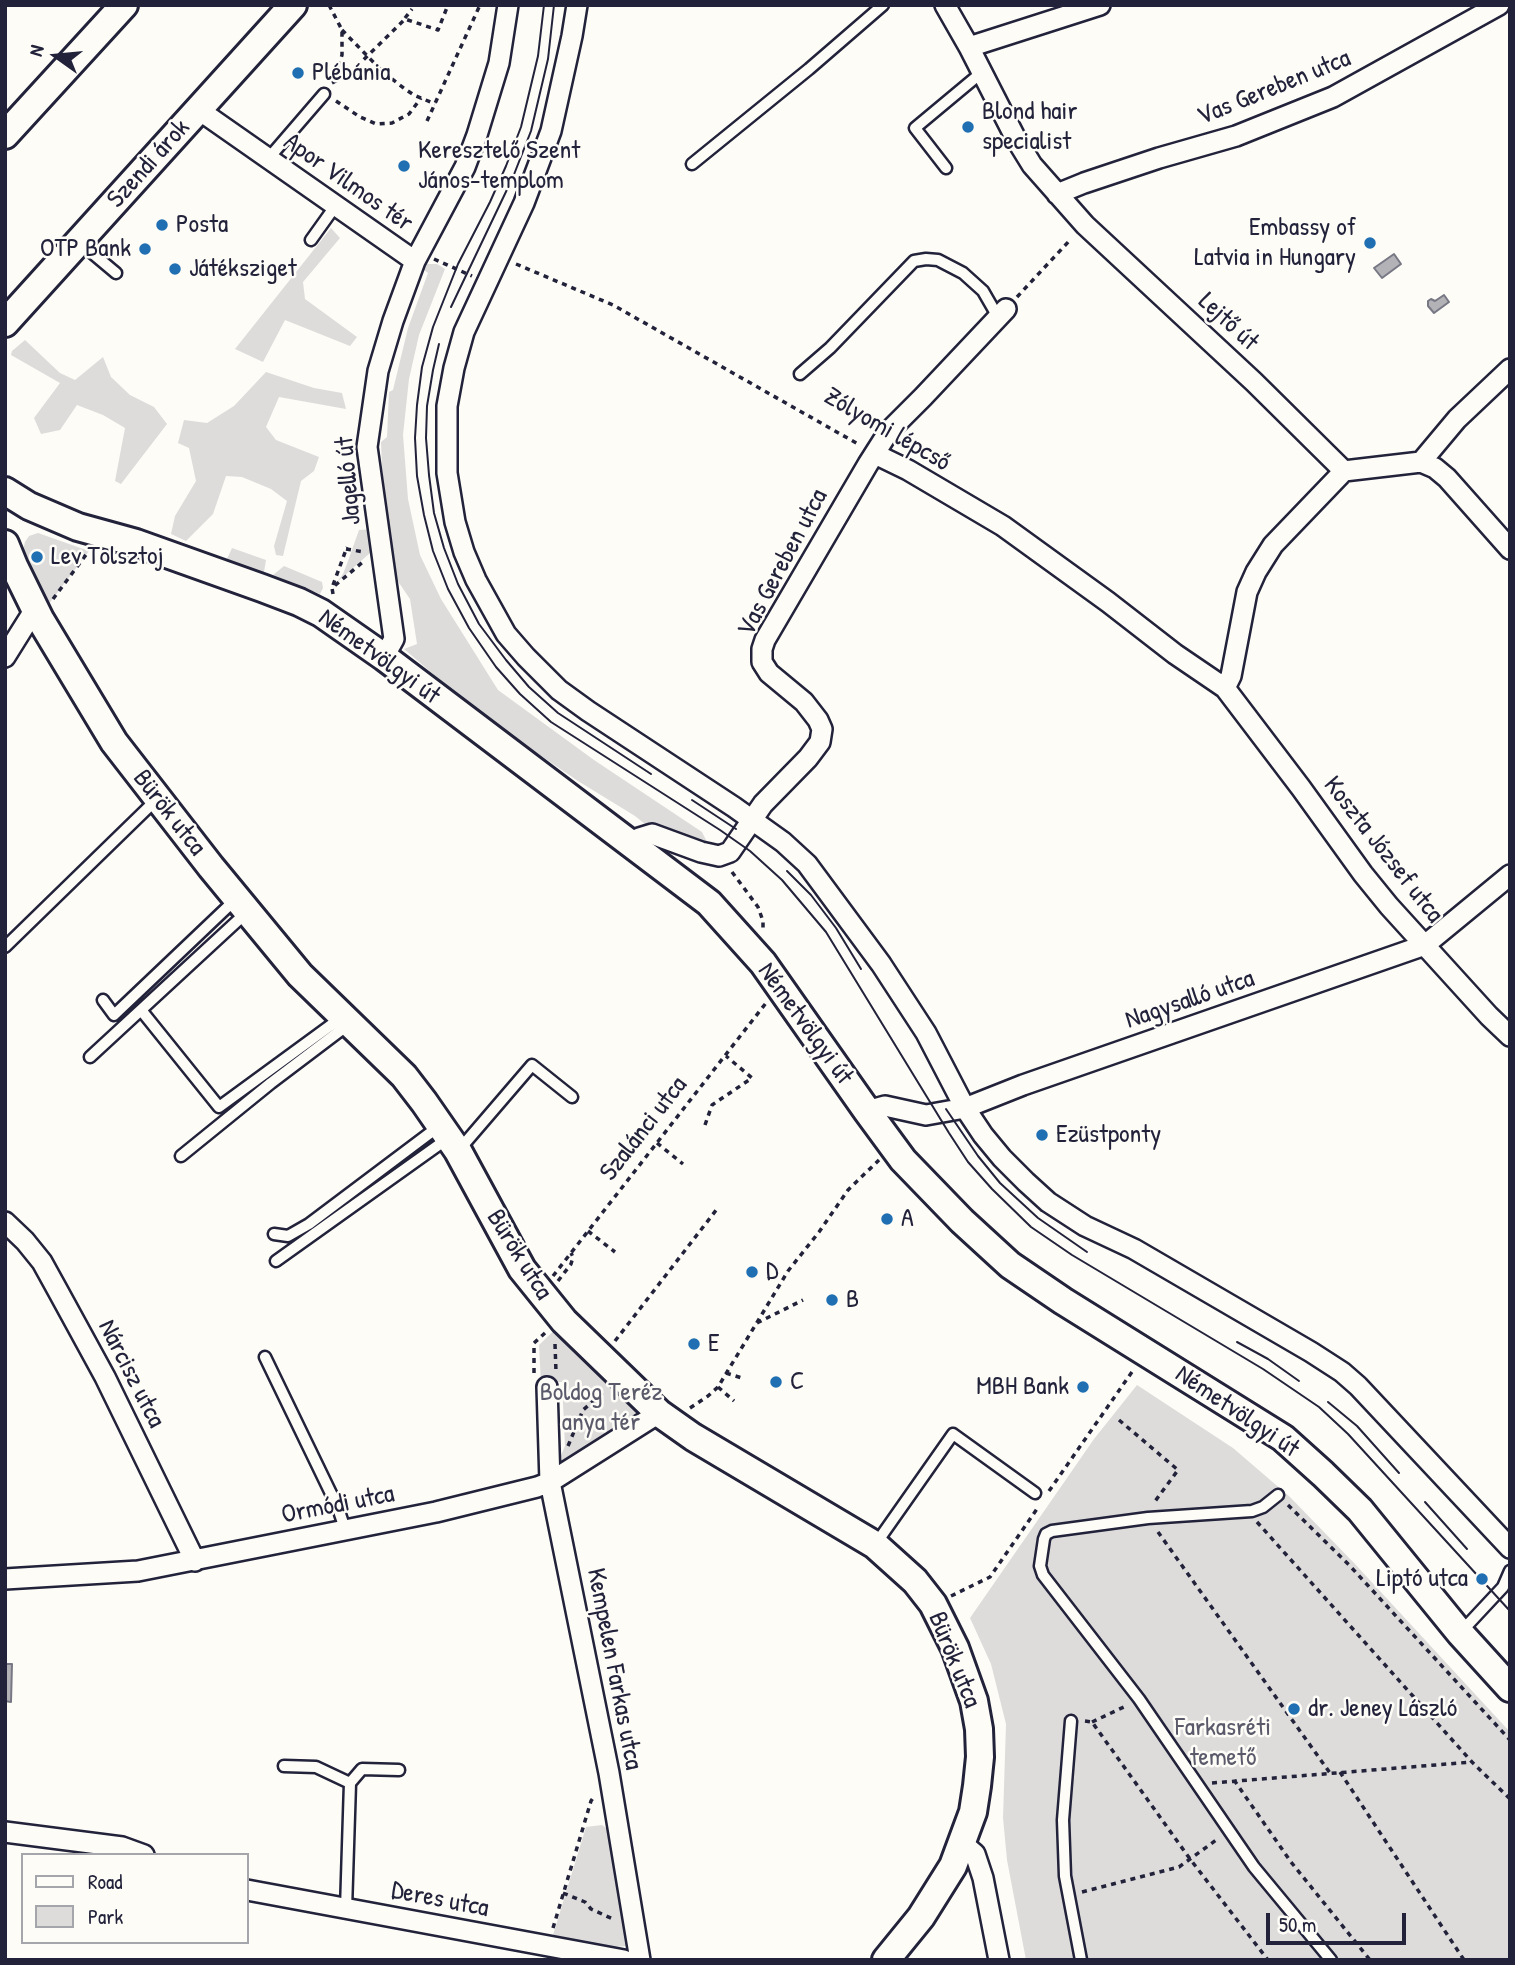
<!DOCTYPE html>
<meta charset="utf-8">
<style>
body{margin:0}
#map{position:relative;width:1515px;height:1965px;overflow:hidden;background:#fdfcf7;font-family:"Patrick Hand",sans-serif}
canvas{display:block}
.frame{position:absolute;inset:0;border:7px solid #22223b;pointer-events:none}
.legend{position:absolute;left:21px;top:1853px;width:228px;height:91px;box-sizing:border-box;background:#fdfcf7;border:2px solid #a5a5ac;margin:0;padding:9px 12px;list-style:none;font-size:21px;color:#22223b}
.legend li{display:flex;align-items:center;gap:14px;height:35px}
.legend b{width:35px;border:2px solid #a5a5ac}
.north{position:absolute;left:21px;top:21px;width:70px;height:70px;-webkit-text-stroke:5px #fdfcf7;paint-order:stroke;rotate:285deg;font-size:19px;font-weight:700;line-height:28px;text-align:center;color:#22223b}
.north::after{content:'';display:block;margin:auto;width:24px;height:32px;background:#22223b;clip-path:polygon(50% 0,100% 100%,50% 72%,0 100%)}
.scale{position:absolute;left:1266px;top:1913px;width:140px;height:32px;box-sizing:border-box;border:4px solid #22223b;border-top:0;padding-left:9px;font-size:21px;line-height:24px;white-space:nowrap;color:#22223b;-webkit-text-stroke:5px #fdfcf7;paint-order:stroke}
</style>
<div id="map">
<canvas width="1515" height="1965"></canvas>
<div class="frame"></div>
<ul class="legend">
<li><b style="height:9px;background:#fdfcf7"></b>Road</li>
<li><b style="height:19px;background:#dddcdb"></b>Park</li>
</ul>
<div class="north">N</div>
<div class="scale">50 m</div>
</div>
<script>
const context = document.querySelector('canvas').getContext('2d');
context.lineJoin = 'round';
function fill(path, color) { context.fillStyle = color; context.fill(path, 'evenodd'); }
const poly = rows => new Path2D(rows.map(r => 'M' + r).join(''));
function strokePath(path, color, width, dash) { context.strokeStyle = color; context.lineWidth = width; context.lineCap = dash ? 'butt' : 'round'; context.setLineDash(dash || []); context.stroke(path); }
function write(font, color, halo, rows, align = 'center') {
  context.font = font + ' "Patrick Hand",sans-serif'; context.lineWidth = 5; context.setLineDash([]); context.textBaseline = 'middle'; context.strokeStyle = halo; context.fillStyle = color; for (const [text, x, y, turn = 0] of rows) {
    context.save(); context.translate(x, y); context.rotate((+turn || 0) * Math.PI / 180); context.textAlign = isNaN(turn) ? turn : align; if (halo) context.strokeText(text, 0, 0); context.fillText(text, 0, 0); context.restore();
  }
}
fill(poly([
 [331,228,340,238,303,282,305,299,357,337,350,346,285,320,263,362,235,349],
 [427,264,437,264,445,269,419,335,409,379,403,435,408,499,420,555,441,599,498,690,594,760,702,832,708,844,645,824,635,816,578,781,481,715,404,649,417,644,410,599,393,574,382,468,381,442,387,437,389,392,393,390,408,328,428,273,424,270],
 [25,340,60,373,75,380,103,357,111,377,130,395,154,407,167,424,121,484,115,481,125,428,103,415,77,405,60,430,41,434,34,418,60,383,11,355,12,351],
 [266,372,314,388,342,393,346,409,279,397,266,427,276,440,319,457,314,471,301,481,283,556,276,555,274,546,287,501,271,489,242,477,226,476,213,514,186,541,171,534,175,516,196,481,189,448,178,443,184,420,207,423,234,406],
 [375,529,378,546,337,582,343,574,348,561,359,530],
 [38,533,89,551,45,609,24,561,23,550,25,542,29,536],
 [232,548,266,560,264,572,254,572,227,559],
 [284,566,322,582,323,588,320,594,273,575],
 [564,1321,659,1413,550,1482,565,1446,562,1382,541,1383,539,1345],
 [1137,1385,1233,1448,1290,1497,1355,1564,1510,1732,1510,1960,1026,1960,1007,1860,1003,1818,1006,1724,991,1664,970,1618,1094,1439],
 [602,1825,610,1831,628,1926,626,1946,615,1947,553,1935,586,1827]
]), '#dddcdb');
const water = poly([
 [1394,254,1401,264,1382,278,1374,268,1394,254],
 [1444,295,1449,302,1434,313,1428,306,1428,301,1431,299,1435,301,1444,295],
 [6,1664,12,1664,11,1702,5,1701,6,1664]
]);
fill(water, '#b2b2b7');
strokePath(water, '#787885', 2);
const lane = poly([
 [268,159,324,94],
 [692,164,809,69,883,5],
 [946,168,915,128,981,73],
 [311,240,336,205],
 [79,242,116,273],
 [800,374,830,348,914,261,926,259,938,260,963,273,983,291,998,317],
 [5,947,157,799],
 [103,1000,114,1015,236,899],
 [141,1010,219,1107,342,1017],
 [90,1057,247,912],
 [459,1150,532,1065,572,1097],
 [181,1156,271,1083,349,1024],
 [274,1234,288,1236,309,1224,438,1127],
 [276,1261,447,1139],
 [265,1357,338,1508,345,1529],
 [1278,1495,1263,1507,1252,1511,1148,1518,1052,1531,1046,1534,1044,1539,1040,1566,1043,1575,1139,1699,1254,1867,1331,1960],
 [875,1545,953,1434,1035,1493],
 [1461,1632,1503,1587,1510,1571],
 [1071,1721,1063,1820,1065,1876,1081,1960],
 [284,1766,316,1767,350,1783,346,1909],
 [350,1783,362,1769,399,1770]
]);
const street = poly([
 [577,5,572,36,551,131,524,203,464,332,454,368,447,406,447,473,455,522,464,552,476,580,506,634,526,657,559,690,588,711,734,807,783,842,807,864,881,964,926,1033,965,1108,983,1135,1002,1158,1026,1182,1048,1202,1085,1226,1134,1249,1311,1352,1342,1372,1358,1386,1510,1548],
 [945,5,969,47,1016,139,1032,165,1085,225,1254,382,1344,471],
 [969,47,1100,5],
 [199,110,415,261],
 [1057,194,1084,183,1159,158,1236,136,1333,97,1499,5],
 [875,454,908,470,1003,526,1108,602,1175,654,1225,688,1301,788,1363,874,1389,906,1489,1016,1510,1036],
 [1421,462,1457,419,1510,369],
 [1344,471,1421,462,1435,468,1447,478,1510,549],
 [5,657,35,609],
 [384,657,394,639,367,447,378,371,393,321,415,261,465,167,477,135,499,63,508,5],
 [1225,688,1231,676,1247,592,1256,572,1273,545,1344,471],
 [633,846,639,838,652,834,701,852,719,856,730,852,763,804,808,758,820,742,822,729,818,720,804,702,769,673,762,662,762,649,765,640,868,464,889,431,923,397,1006,309],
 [867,1111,885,1106,926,1115,965,1108,1023,1085,1425,945,1510,875],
 [5,1222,25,1241,42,1262,58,1291,105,1377,195,1561],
 [547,1387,550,1482,609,1773,640,1960],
 [5,1579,138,1571,436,1512,537,1487,550,1482,659,1413],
 [5,1832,122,1847,144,1855],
 [962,1843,975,1854,983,1878,999,1960],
 [247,1890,624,1960]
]);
const secondary = poly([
 [5,135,124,5],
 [5,323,293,5],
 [5,491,29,506,78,527,136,543,262,588,299,602,321,613,384,657,709,903,763,963,867,1111,903,1160,962,1221,1010,1265,1063,1301,1283,1438,1323,1474,1360,1510,1460,1633,1510,1688],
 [5,544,14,566,40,619,114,742,211,867,300,975,404,1076,424,1102,458,1151,522,1269,564,1321,659,1413,693,1437,875,1545,915,1581,933,1604,955,1648,974,1701,979,1729,980,1757,977,1786,973,1812,953,1866,921,1917,886,1960]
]);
strokePath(lane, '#22223b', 15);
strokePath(street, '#22223b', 24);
strokePath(secondary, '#22223b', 32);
strokePath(poly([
 [329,5,342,30,342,55,333,82],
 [405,18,412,9],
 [342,30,383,72,405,89,414,95,435,104],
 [332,83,349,74,405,19,438,30,448,5],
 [336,101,360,117,376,124,392,123,409,114,421,98],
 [427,121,480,5],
 [434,259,472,276],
 [516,264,613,305,858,444],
 [1017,297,1071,239],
 [346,549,364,552],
 [333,585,347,547],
 [333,594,332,588,364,561],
 [53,599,88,552],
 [732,872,758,907,763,921,763,931],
 [705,1125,712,1105,752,1078,726,1056],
 [657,1143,683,1164],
 [588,1231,615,1252],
 [553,1276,766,1003],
 [558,1281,571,1264,573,1257,571,1253],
 [757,1323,803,1300],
 [615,1341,717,1209],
 [555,1344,556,1372],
 [534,1373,534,1343,545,1333],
 [726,1373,742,1378],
 [718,1387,734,1401],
 [690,1408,708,1396,718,1387,788,1271,819,1232,848,1190,879,1160],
 [1119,1420,1178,1470,1153,1504],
 [568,1446,583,1410,606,1390],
 [1049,1491,1134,1369],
 [1288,1505,1350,1566,1510,1740],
 [1257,1522,1472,1762,1510,1799],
 [1158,1532,1330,1773],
 [951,1596,990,1577,1039,1506],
 [1085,1721,1092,1722,1190,1859,1268,1960],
 [1092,1722,1128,1705],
 [1340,1772,1464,1960],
 [1234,1780,1291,1862,1370,1960],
 [1212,1783,1472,1762],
 [1082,1892,1179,1867,1219,1838],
 [563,1893,585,1902,591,1909,613,1919],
 [553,1928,591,1801,595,1795]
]), '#22223b', 3.5, [5, 5]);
strokePath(lane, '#fdfcf7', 10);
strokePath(street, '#fdfcf7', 19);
strokePath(secondary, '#fdfcf7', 26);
strokePath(poly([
 [544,5,538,56,521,127,506,166,490,202,458,264,433,327,422,367,417,405,415,438,417,476,424,515,433,551,448,589,469,628,496,667,520,694,551,722,720,830,750,851,782,880,826,932,949,1133,968,1162,992,1189,1031,1227,1072,1255,1263,1369,1319,1407,1348,1434,1510,1611],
 [451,307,513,177,531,131,548,59,554,5],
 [439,344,433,370,427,406,426,438,429,475,434,513,444,548,458,584,479,624,506,660,529,687,558,713,651,774],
 [692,800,736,829],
 [787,871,811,895,836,928,861,969],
 [946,1109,978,1156,1000,1183,1038,1218,1087,1252],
 [1237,1342,1268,1359,1299,1381],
 [1328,1402,1357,1426,1399,1473],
 [1425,1502,1467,1549]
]), '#22223b', 2);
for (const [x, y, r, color] of [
 [298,73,7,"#1f6fb2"],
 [968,127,7,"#1f6fb2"],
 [404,166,7,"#1f6fb2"],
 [162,225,7,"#1f6fb2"],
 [1370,243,7,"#1f6fb2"],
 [145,249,7,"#1f6fb2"],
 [175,269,7,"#1f6fb2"],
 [37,557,7,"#1f6fb2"],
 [1042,1135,7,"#1f6fb2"],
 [887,1219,7,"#1f6fb2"],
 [752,1272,7,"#1f6fb2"],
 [832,1300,7,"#1f6fb2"],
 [694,1344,7,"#1f6fb2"],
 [776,1382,7,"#1f6fb2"],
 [1083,1387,7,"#1f6fb2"],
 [1482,1579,7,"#1f6fb2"],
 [1294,1709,7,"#1f6fb2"]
]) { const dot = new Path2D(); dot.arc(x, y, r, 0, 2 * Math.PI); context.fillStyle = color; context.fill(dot); strokePath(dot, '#fdfcf7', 2.5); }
write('26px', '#22223b', '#fdfcf7', [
 ["Plébánia",312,73],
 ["Blond hair",982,112],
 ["specialist",982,142],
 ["Keresztelő Szent",418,151],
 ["János-templom",418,181],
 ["Posta",176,225],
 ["Embassy of",1356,228,"right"],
 ["Latvia in Hungary",1356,258,"right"],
 ["OTP Bank",131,249,"right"],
 ["Játéksziget",189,269],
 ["Lev Tolsztoj",51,557],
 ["Ezüstponty",1056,1135],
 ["A",901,1219],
 ["D",766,1272],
 ["B",846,1300],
 ["E",708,1344],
 ["C",790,1382],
 ["MBH Bank",1069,1387,"right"],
 ["Liptó utca",1468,1579,"right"],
 ["dr. Jeney László",1308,1709]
], 'left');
write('26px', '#22223b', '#fdfcf7', [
 ["Vas Gereben utca",1274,88,-22],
 ["Szendi árok",149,164,-48],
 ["Apor Vilmos tér",348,183,35],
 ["Lejtő út",1228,322,43],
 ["Zólyomi lépcső",887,430,30],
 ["Jagelló út",349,481,-95],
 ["Vas Gereben utca",783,563,-62],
 ["Németvölgyi út",379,657,36],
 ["Bürök utca",169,813,52],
 ["Koszta József utca",1383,850,52],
 ["Nagysalló utca",1190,1000,-19],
 ["Németvölgyi út",805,1024,54],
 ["Szalánci utca",644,1129,-52],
 ["Bürök utca",519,1255,58],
 ["Nárcisz utca",131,1374,63],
 ["Németvölgyi út",1237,1412,34],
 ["Ormódi utca",338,1505,-11],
 ["Bürök utca",954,1660,68],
 ["Kempelen Farkas utca",614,1669,79],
 ["Deres utca",440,1900,11]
]);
write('26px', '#5a5a6b', '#fdfcf7', [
 ["Boldog Teréz",601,1393],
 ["anya tér",601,1423],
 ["Farkasréti",1223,1728],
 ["temető",1223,1758]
]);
</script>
